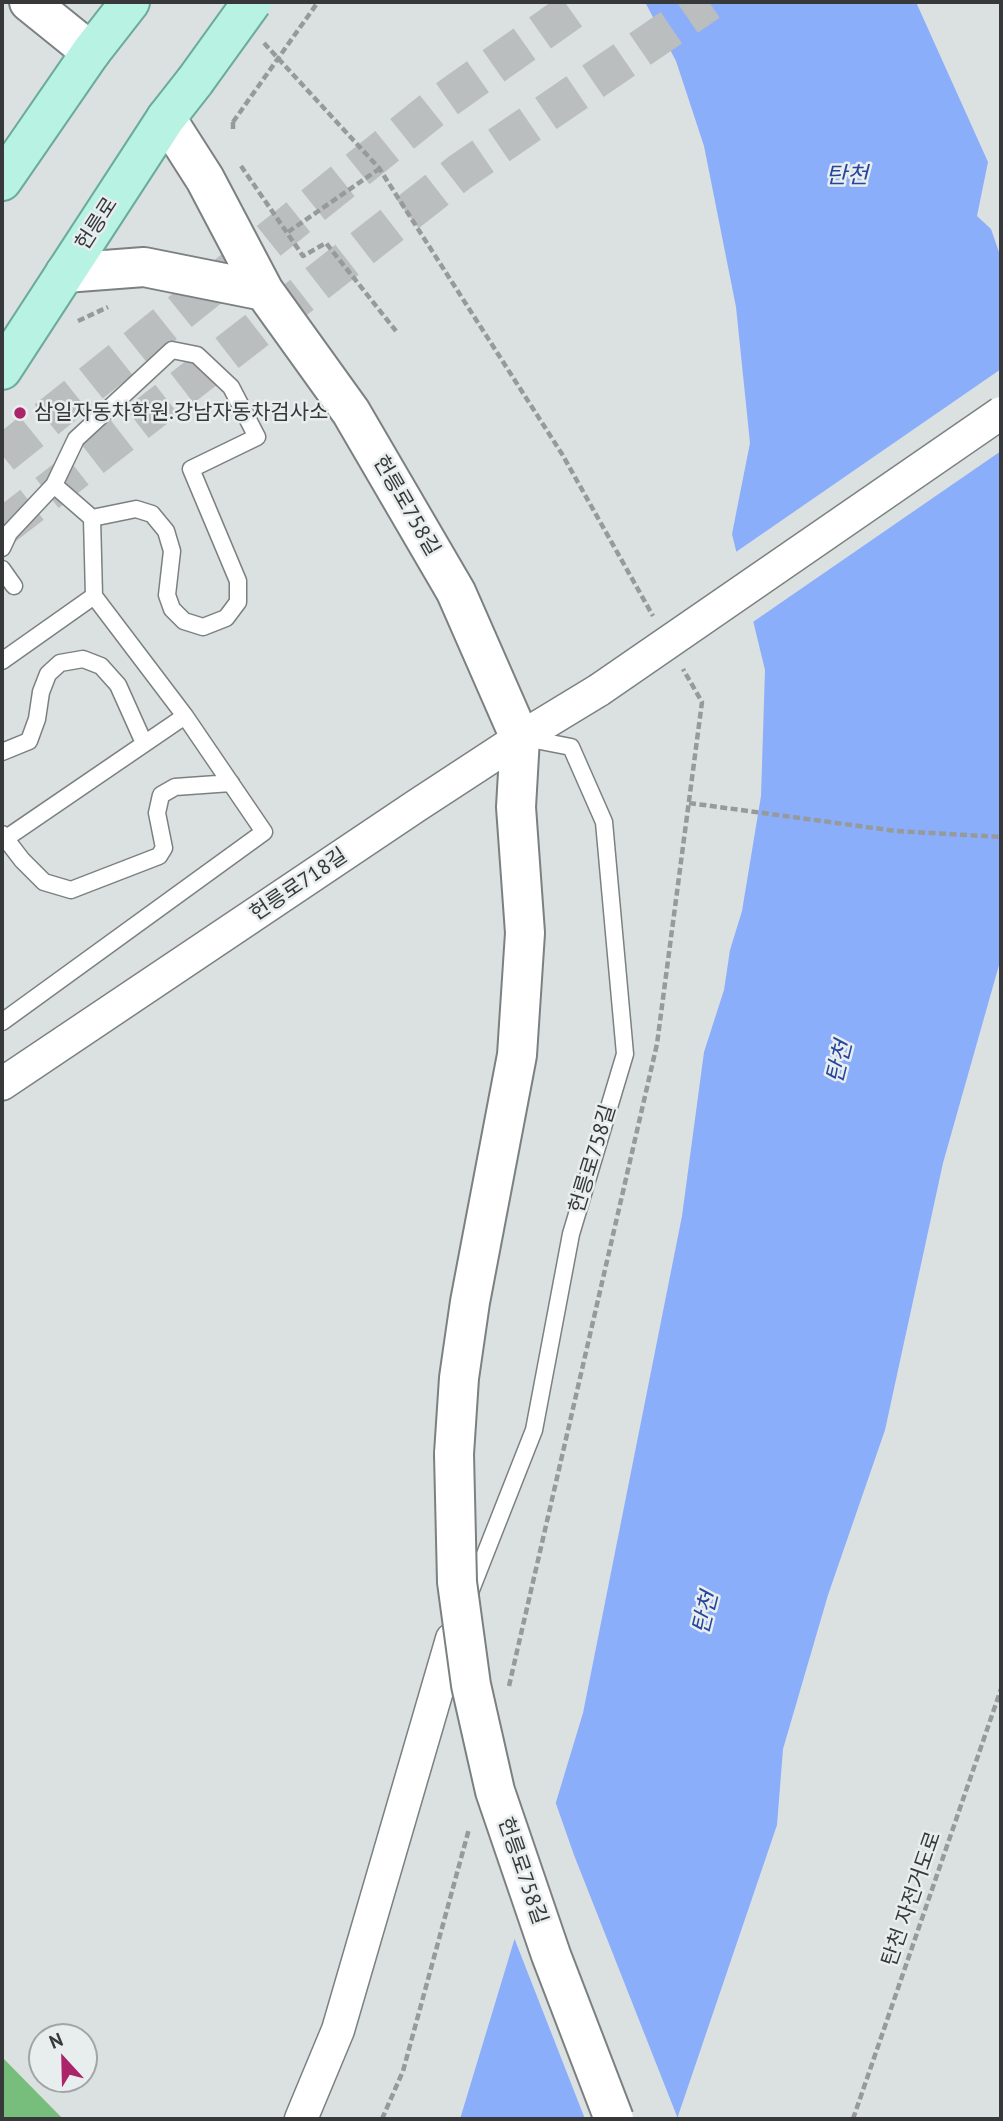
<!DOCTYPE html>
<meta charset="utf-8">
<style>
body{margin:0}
#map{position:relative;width:1003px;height:2121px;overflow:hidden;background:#dbe0e1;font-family:"PT Sans",sans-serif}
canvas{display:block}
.frame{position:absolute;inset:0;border:4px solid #363839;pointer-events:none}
.north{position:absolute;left:28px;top:2023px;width:70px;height:70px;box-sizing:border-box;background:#e8edee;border:2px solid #a1a5a6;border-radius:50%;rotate:338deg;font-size:19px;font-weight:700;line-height:28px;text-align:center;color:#363839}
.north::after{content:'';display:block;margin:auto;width:24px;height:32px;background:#ab2469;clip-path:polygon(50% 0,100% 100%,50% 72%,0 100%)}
</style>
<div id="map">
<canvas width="1003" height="2121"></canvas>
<div class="frame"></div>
<div class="north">N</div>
</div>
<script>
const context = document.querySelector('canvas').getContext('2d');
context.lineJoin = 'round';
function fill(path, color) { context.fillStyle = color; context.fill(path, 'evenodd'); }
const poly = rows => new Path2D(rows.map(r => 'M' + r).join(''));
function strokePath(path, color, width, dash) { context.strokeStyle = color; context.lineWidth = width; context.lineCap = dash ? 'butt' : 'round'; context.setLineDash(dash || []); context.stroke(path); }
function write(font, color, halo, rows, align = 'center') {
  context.font = font + ' "PT Sans","Noto Sans KR",sans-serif'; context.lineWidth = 5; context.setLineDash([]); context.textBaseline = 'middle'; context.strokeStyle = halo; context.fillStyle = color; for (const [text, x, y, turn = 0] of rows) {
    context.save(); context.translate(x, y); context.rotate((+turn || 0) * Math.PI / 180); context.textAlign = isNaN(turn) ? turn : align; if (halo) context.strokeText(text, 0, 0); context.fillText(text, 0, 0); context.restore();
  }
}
fill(poly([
 [2,2057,63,2119,2,2119]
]), '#77be7c');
fill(poly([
 [645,2,916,2,988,162,977,216,991,229,1001,258,1001,958,943,1163,885,1430,828,1595,783,1749,777,1825,677,2119,460,2119,583,1713,682,1216,704,1052,724,990,730,950,742,911,761,796,765,670,732,534,750,443,736,307,704,146,676,61]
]), '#8baefb');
fill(poly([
 [1001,369,1001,451,750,624,733,554],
 [554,1798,574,1855,678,2119,585,2119,513,1935]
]), '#dbe0e1');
strokePath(poly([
 [2,455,438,105,584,2],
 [2,528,460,172,709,2]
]), '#babebf', 38, [38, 19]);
const service = poly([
 [2,548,9,533,54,485,76,439,172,350,197,355,231,387,257,437,191,469,238,581,238,602,226,618,203,627,184,621,172,609,167,595,172,551,166,531,152,514,136,509,92,518],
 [2,569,14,586],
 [2,661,94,596],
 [2,752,29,741,37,719,41,692,48,674,60,663,83,659,101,666,118,685,144,743],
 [2,834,22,860,44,882,71,890,159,856,164,848,157,813,161,795,175,787,231,783],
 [2,841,185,716],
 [2,1022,264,832,185,716,94,596,92,518,54,485],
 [469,1595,534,1430,571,1234,625,1054,604,822,571,747,525,738]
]);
const minor = poly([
 [2,1084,416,806,520,738,599,690],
 [301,2119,338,2030,452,1639]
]);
const tertiary = poly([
 [166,118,205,179,264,291,351,412,456,592,520,738,516,807,525,933,517,1055,470,1302,459,1378,454,1454],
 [65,273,144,267,264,291]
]);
const secondary = poly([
 [29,2,91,52]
]);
const primary = poly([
 [2,181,91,52,130,2],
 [2,370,166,118,195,81]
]);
strokePath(service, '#7b8080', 19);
strokePath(minor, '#7b8080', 35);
strokePath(tertiary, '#7b8080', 42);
strokePath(secondary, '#7b8080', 42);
strokePath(primary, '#6bab9b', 42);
strokePath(poly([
 [264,43,379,168,562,454,653,616],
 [233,122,233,131],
 [241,166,303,256,326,243,396,331],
 [288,232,379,169],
 [78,321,108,307],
 [689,803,896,831,1001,837],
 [509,1686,657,1044,702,702,683,669],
 [382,2119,403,2071,469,1829],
 [853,2119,1001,1689]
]), '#969a9b', 4.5, [7, 3.5]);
strokePath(service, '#fff', 16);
strokePath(minor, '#fff', 32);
strokePath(tertiary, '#fff', 38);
strokePath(secondary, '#fff', 38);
strokePath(primary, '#b7f2e3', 38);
const minorBridge = poly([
 [599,690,1001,413]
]);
const tertiaryBridge = poly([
 [454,1454,457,1582,471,1685,495,1791,551,1955,614,2119]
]);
const primaryBridge = poly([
 [195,81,252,2]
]);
strokePath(minorBridge, '#7b8080', 35, []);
strokePath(tertiaryBridge, '#7b8080', 42, []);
strokePath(primaryBridge, '#6bab9b', 42, []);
strokePath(poly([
 [233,122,318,2]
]), '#969a9b', 4.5, [7, 3.5]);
strokePath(minorBridge, '#fff', 32);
strokePath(tertiaryBridge, '#fff', 38);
strokePath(primaryBridge, '#b7f2e3', 38);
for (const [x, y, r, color] of [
 [20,413,7,"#ab2469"]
]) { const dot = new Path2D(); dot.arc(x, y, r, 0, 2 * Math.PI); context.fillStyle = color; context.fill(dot); strokePath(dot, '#e8edee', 2.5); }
write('21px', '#363839', '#e8edee', [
 ["헌릉로",97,224,-57],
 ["헌릉로758길",406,506,60],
 ["헌릉로718길",299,885,-34],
 ["헌릉로758길",593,1159,-73],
 ["헌릉로758길",522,1871,71],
 ["탄천 자전거도로",912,1899,-71]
]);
write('21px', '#363839', '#e8edee', [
 ["삼일자동차학원.강남자동차검사소",34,413]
], 'left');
write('italic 23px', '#26469e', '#e8edee', [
 ["탄천",847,176],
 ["탄천",840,1062,-76],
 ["탄천",706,1613,-76]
]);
</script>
